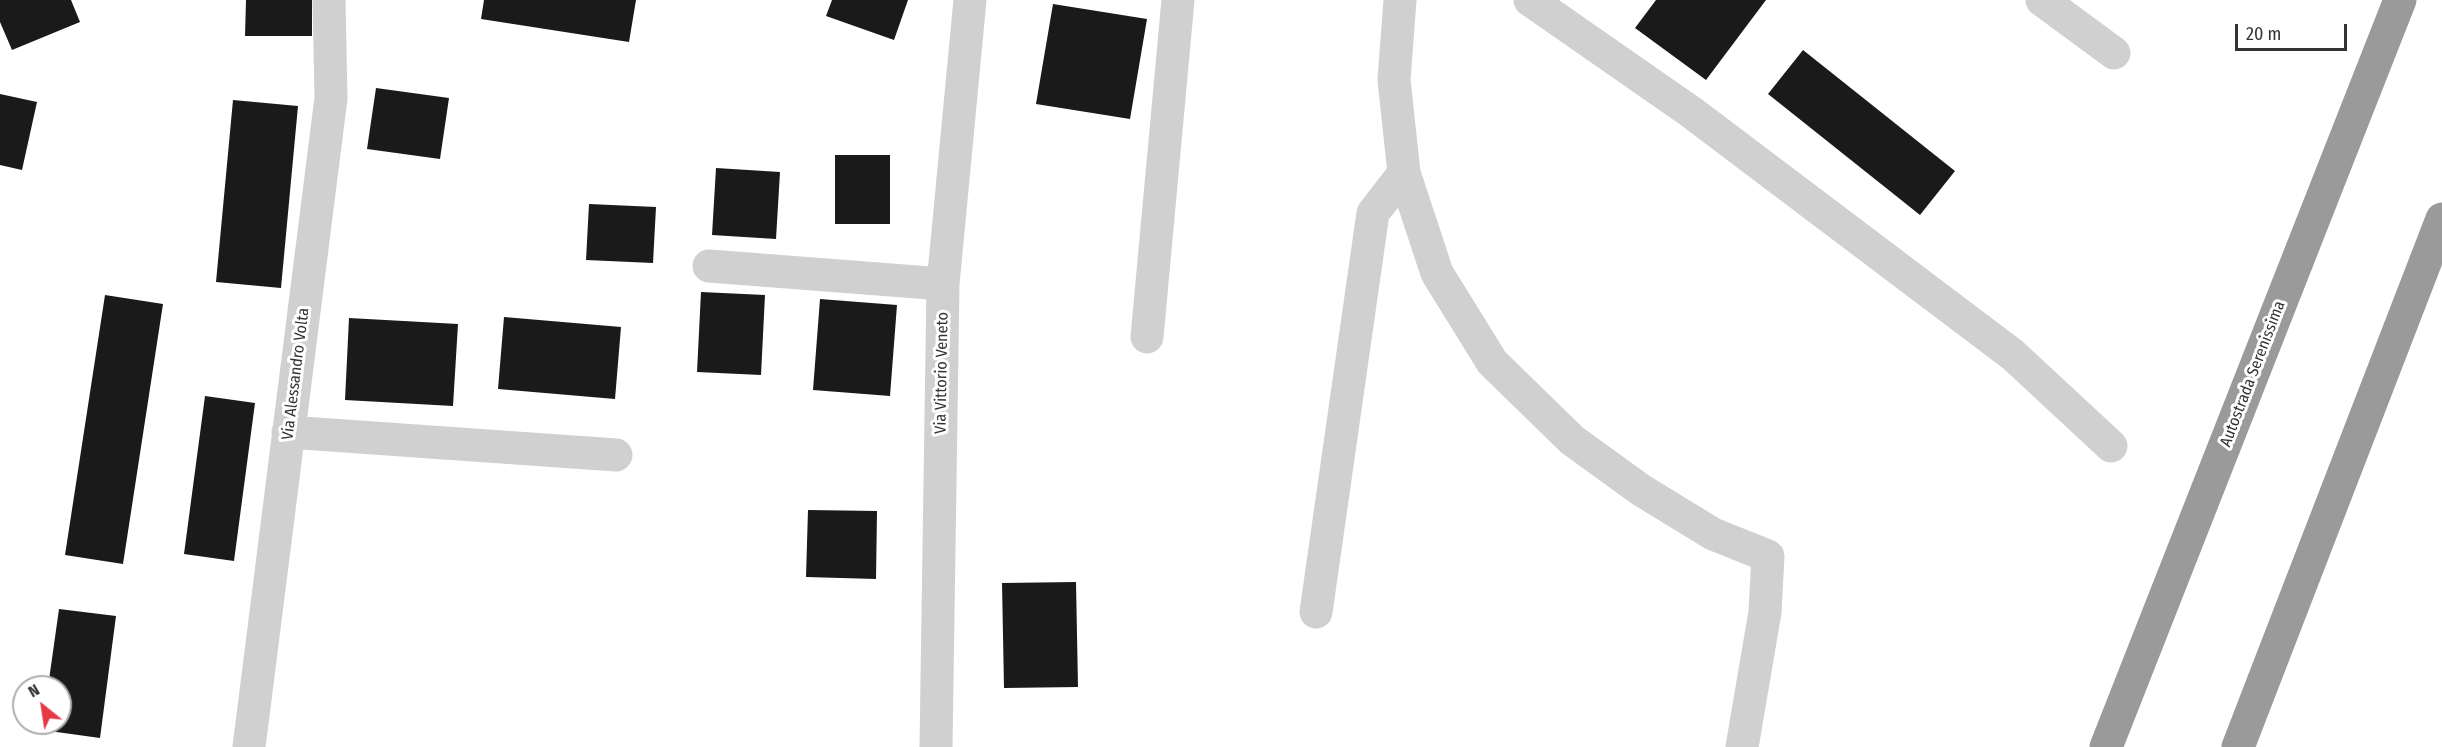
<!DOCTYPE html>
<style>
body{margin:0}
#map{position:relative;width:2442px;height:747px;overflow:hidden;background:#fff;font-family:"Fira Sans Condensed",sans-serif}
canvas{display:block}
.north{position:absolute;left:12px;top:675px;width:60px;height:60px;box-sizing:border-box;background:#fff;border:2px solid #adadad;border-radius:50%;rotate:330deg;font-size:16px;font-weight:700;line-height:24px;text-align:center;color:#333}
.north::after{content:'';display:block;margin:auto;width:21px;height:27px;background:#e63946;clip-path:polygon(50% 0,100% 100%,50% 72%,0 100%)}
.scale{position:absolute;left:2235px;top:24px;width:112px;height:27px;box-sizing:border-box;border:3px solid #333;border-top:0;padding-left:8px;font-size:18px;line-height:21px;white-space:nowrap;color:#333;-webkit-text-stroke:4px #fff;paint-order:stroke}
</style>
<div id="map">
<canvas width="2442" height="747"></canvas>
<div class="north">N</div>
<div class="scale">20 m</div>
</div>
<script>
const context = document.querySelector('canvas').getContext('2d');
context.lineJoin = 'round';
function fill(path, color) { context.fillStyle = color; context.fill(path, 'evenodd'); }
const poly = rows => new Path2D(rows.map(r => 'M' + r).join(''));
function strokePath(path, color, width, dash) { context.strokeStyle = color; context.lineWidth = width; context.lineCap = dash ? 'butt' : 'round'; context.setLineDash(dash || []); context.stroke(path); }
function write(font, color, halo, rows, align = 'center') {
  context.font = font + ' "Fira Sans Condensed",sans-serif'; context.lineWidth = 6; context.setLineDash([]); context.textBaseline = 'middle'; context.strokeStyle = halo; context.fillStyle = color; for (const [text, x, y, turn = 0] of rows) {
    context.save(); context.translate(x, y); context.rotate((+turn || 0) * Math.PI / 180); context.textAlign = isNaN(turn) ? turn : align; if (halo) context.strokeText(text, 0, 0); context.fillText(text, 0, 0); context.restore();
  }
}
fill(poly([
 [0,0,71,0,80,22,12,50,0,22],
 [246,0,312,0,312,36,245,36],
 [484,0,636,0,629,42,481,19],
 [832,0,908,0,894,40,826,16],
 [1656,0,1766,0,1706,80,1635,28],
 [1053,4,1147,19,1130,119,1036,104],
 [1803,50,1955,171,1920,215,1768,94],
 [376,88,449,98,440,159,367,149],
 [0,94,37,102,22,170,0,165],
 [233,100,298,106,281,288,216,282],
 [835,155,890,155,890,224,835,224],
 [716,168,780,172,776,239,712,235],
 [589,204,656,207,653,263,586,260],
 [701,292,765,295,761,375,697,372],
 [105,295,163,304,123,564,65,555],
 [820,299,897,305,890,396,813,390],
 [504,317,621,327,615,399,498,389],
 [349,318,458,324,453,406,345,400],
 [205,396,255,403,234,561,184,554],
 [808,510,877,511,876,579,806,577],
 [1076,582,1078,687,1004,688,1002,583],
 [59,609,116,616,100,738,42,730,43,723,60,723,60,687,48,687]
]), '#1a1a1a');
strokePath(poly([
 [1400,0,1394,80,1404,173,1437,273,1492,362,1572,440,1641,490,1713,534,1768,556,1765,612,1742,747],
 [1530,0,1691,112,2013,355,2111,446],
 [2042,0,2114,53],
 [709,266,943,284],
 [1147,337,1178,0],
 [288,432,616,455],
 [1316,612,1373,213,1404,173],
 [249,747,331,98,329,0],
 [936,747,943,284,970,0]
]), '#d0d0d0', 33);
strokePath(poly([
 [2106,747,2400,0],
 [2238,747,2442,219]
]), '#9a9a9a', 33);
write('16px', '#333', '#fff', [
 ["Via Vittorio Veneto",942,373,-89],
 ["Via Alessandro Volta",296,374,-83],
 ["Autostrada Serenissima",2253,374,-69]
]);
</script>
